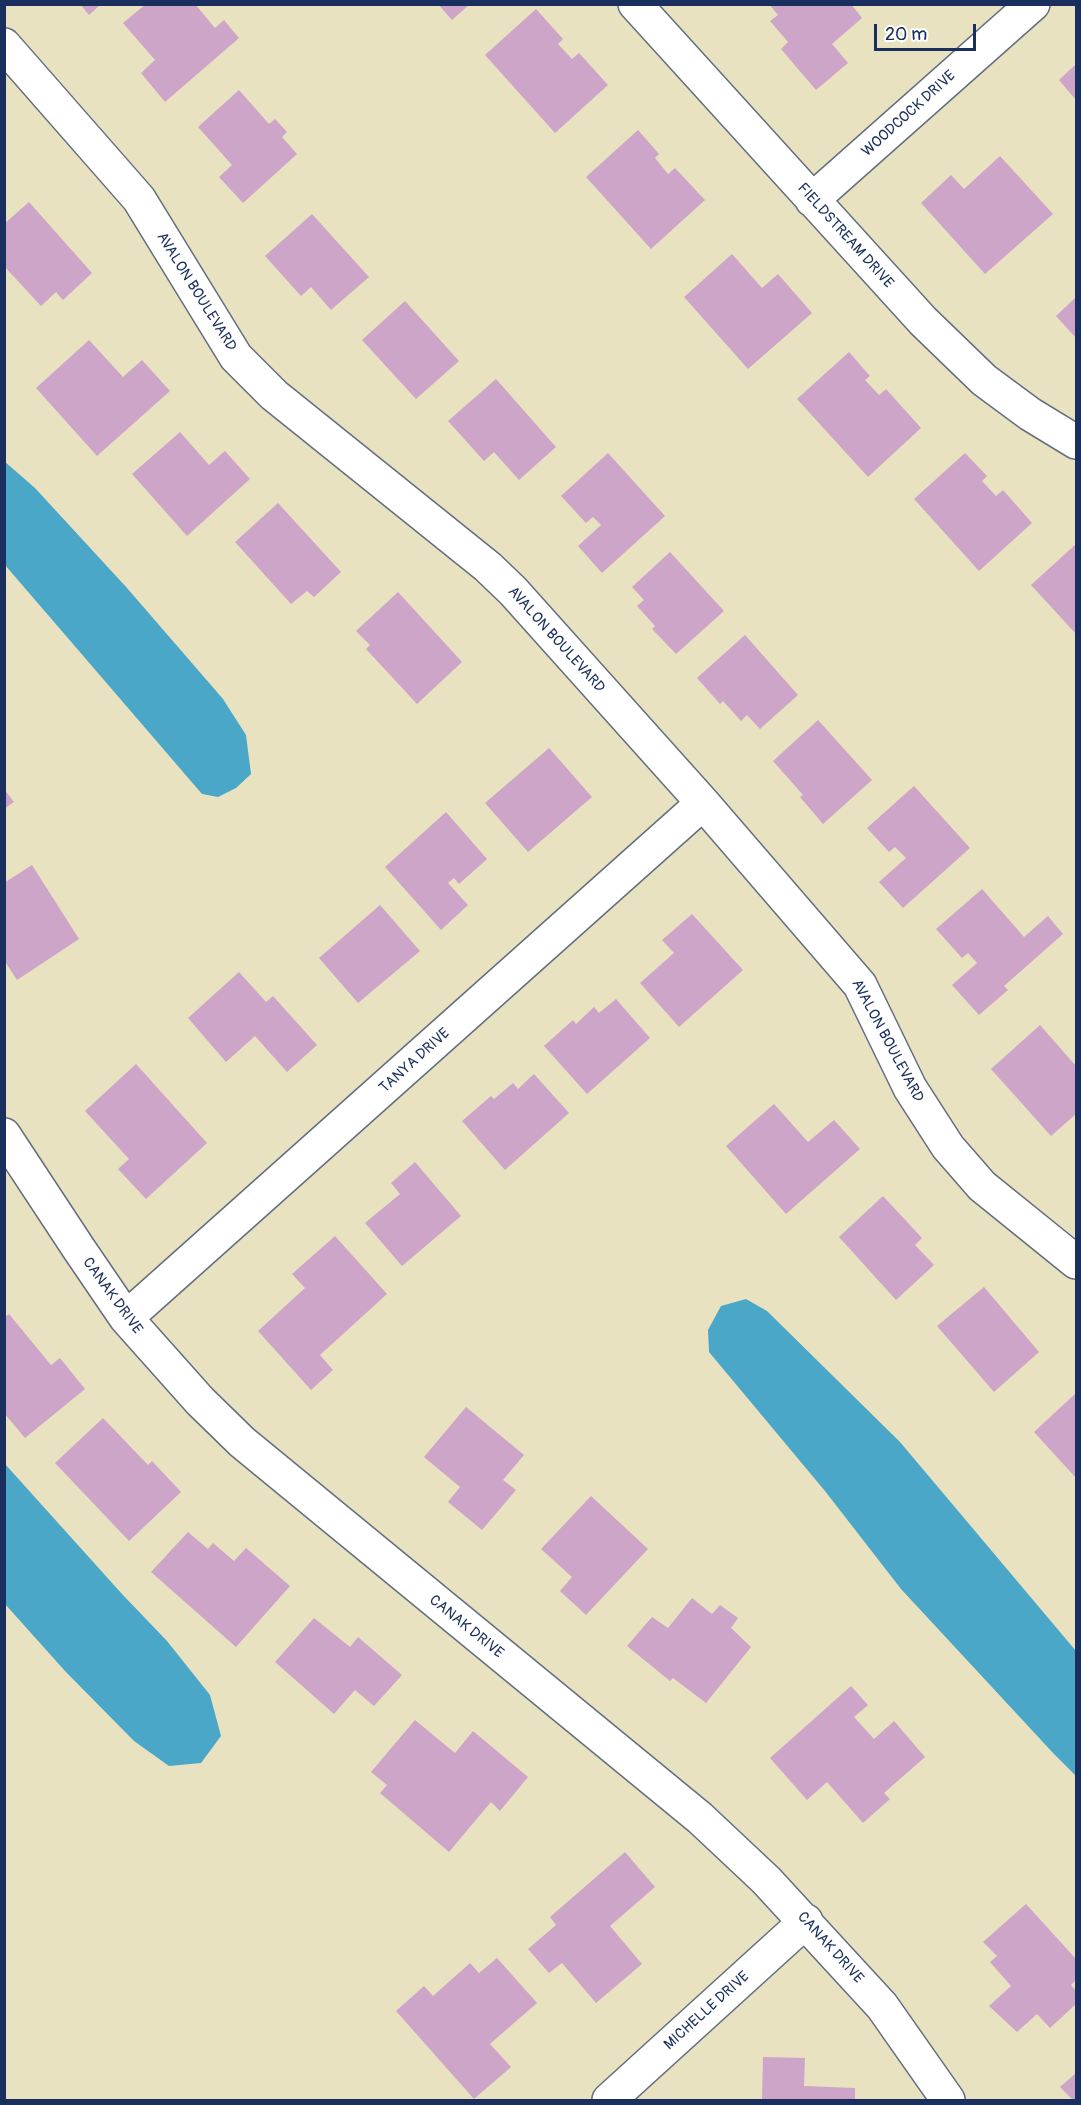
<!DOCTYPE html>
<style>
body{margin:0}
#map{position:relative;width:1081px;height:2105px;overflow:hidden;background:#e8e2c0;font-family:Pangolin,sans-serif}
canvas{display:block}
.frame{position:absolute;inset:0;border:6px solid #1b2f5e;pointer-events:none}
.scale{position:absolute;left:874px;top:24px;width:102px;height:27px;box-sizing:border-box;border:3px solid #1b2f5e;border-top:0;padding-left:8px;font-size:18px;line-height:21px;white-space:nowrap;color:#1b2f5e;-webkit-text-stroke:4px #fff;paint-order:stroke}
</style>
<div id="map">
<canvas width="1081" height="2105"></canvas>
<div class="frame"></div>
<div class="scale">20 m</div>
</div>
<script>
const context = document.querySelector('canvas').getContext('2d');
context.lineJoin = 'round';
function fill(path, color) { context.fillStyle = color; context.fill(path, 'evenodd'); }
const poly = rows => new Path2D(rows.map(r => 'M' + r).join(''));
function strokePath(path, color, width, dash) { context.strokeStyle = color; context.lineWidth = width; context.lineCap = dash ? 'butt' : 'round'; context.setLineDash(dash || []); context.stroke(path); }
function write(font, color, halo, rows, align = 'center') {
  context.font = font + ' Pangolin,sans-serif'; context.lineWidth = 5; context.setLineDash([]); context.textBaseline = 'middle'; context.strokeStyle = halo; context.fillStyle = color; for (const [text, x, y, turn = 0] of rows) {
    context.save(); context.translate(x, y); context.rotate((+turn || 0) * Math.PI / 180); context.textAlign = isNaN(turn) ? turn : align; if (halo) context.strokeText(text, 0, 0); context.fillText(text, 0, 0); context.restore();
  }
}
fill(poly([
 [4,461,35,488,127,588,223,699,246,735,251,774,236,788,218,797,202,794,5,565],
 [746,1299,767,1311,900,1442,1076,1651,1076,1776,1054,1754,901,1589,825,1491,709,1352,708,1330,721,1306],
 [5,1464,122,1594,167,1641,210,1695,221,1736,201,1763,169,1766,134,1741,65,1671,5,1604]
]), '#4aa7c8');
fill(poly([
 [80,4,101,4,89,15],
 [146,4,195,4,215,28,224,20,239,38,165,102,141,73,155,60,123,23],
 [438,4,470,4,452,20],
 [769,4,851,4,862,18,832,44,848,63,816,90,781,49,788,42,770,21,778,15],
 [536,9,563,39,558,44,572,59,579,53,608,85,555,133,485,55],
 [1076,64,1076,100,1059,80],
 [239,90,269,124,275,119,287,132,282,137,297,154,243,203,219,177,232,165,198,127],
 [638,130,659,154,655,158,668,174,675,168,705,200,651,249,586,177],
 [1000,156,1053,214,985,274,921,203,951,175,964,189],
 [29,202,92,273,63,300,56,292,41,306,4,266,4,224],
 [312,214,369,277,331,310,311,287,301,296,265,256],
 [732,254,762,288,778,274,812,313,748,369,684,297],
 [1076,297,1076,338,1056,316],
 [405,301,459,361,416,399,362,340],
 [89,340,123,377,142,360,170,391,97,456,36,388],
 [849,352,870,376,865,380,879,395,886,389,921,428,868,477,797,399],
 [496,379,556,447,519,480,494,452,484,461,448,421],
 [180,432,209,465,225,451,250,479,187,536,132,474],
 [608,453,665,516,602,573,578,546,601,525,593,517,586,523,561,496],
 [965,453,987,476,982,481,996,496,1003,490,1032,523,979,571,914,499],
 [278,503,341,572,314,597,307,591,291,604,235,542],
 [1076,544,1076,634,1031,585],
 [670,552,724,611,676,654,652,629,655,626,637,606,644,600,632,587],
 [398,592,462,662,417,704,366,649,370,645,356,631],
 [745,635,798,695,760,729,747,715,741,721,723,701,720,704,697,678],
 [818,720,872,780,823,824,800,797,803,795,773,761],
 [549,748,592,797,528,852,485,803],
 [914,786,970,848,903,908,879,882,906,858,895,847,889,852,867,828],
 [4,789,14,802,4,809],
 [446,812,487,859,459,884,454,878,448,883,468,905,441,930,385,867],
 [32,865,79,939,17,980,4,960,4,883],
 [982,889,1024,937,1048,916,1063,934,1004,986,1008,990,979,1015,952,985,977,963,968,953,962,958,936,929],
 [380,905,420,951,358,1003,319,958],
 [692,914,743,970,679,1027,640,983,674,953,662,940],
 [239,972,266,1002,273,996,317,1045,287,1072,255,1036,226,1062,188,1018],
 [616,999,650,1038,587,1094,544,1046,573,1020,576,1024,594,1007,599,1013],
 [1040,1025,1076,1066,1076,1114,1051,1136,991,1069],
 [136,1064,207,1143,146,1199,118,1169,129,1159,85,1111],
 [534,1074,569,1113,505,1170,462,1121,491,1096,494,1099,513,1083,518,1089],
 [774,1104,808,1142,834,1120,860,1149,786,1214,726,1146],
 [415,1162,461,1216,402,1266,365,1223,400,1194,391,1183],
 [883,1196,922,1238,915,1245,934,1265,896,1300,839,1237],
 [335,1236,387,1294,320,1355,333,1370,311,1390,258,1331,305,1288,292,1274],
 [984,1287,1039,1352,994,1392,937,1326],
 [9,1314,51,1365,60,1358,85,1389,25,1438,4,1413,4,1318],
 [1076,1393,1076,1478,1034,1432],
 [466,1407,524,1455,503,1480,516,1490,482,1530,448,1502,460,1487,424,1457],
 [103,1418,148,1465,152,1461,181,1492,129,1541,55,1463],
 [591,1496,648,1549,586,1615,560,1591,572,1577,541,1549],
 [188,1532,208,1549,213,1543,234,1561,246,1548,290,1586,236,1647,151,1572],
 [692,1598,712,1614,720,1605,738,1618,731,1628,751,1647,706,1703,673,1678,670,1681,627,1646,652,1617,668,1628],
 [314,1618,350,1647,358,1637,402,1675,374,1706,355,1690,334,1714,275,1662],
 [851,1686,868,1705,854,1717,874,1739,894,1721,925,1757,884,1793,890,1799,863,1823,827,1782,807,1800,770,1758],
 [415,1720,455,1753,473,1731,528,1777,500,1811,491,1802,449,1852,380,1793,387,1785,371,1772],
 [625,1852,655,1887,610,1926,642,1964,596,2003,562,1963,549,1973,528,1949,556,1925,550,1917],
 [1026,1904,1076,1959,1076,1980,1071,1985,1076,1991,1076,2004,1050,2028,1037,2014,1017,2032,989,2006,1011,1986,990,1962,997,1956,983,1942],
 [497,1958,537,2003,490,2044,511,2067,474,2099,396,2011,424,1986,433,1996,470,1963,479,1973],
 [763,2057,805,2058,804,2086,855,2088,855,2100,762,2100],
 [1076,2073,1076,2100,1073,2100,1060,2087]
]), '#cda5c9');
const street = poly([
 [635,4,923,321,984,380,1030,414,1076,442],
 [4,45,139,199,236,357,274,395,488,567,513,591,703,803,860,985,910,1088,948,1147,982,1186,1076,1262],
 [812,200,1033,4],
 [4,1135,79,1249,126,1318,200,1401,242,1442,700,1818,766,1880,882,2006,948,2100],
 [126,1318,703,803],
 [609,2100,806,1921]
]);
strokePath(street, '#636e80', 36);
strokePath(street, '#fff', 33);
write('15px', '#1b2f5e', '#fff', [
 ["WOODCOCK DRIVE",909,114,-42],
 ["FIELDSTREAM DRIVE",845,236,48],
 ["AVALON BOULEVARD",196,292,58],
 ["AVALON BOULEVARD",556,640,48],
 ["AVALON BOULEVARD",887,1041,62],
 ["TANYA DRIVE",415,1061,-42],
 ["CANAK DRIVE",112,1296,54],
 ["CANAK DRIVE",466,1627,39],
 ["CANAK DRIVE",830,1948,48],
 ["MICHELLE DRIVE",707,2011,-42]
]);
</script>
